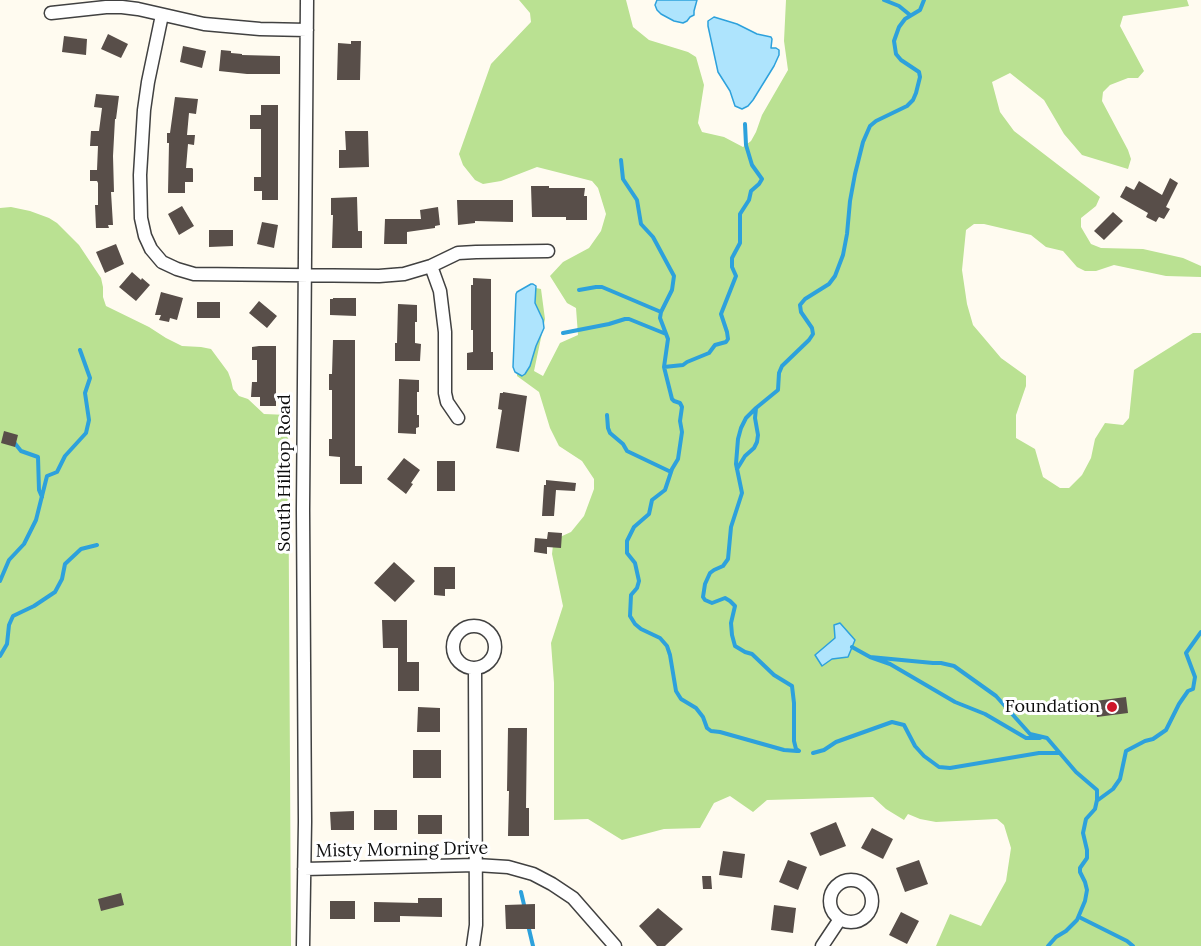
<!DOCTYPE html>
<style>
body{margin:0}
canvas{display:block;background:#fffbf0}
</style>
<canvas width="1201" height="946"></canvas>
<script>
const context = document.querySelector('canvas').getContext('2d');
context.lineJoin = 'round';
function fill(path, color) { context.fillStyle = color; context.fill(path, 'evenodd'); }
const poly = rows => new Path2D(rows.map(r => 'M' + r).join(''));
function strokePath(path, color, width, dash) { context.strokeStyle = color; context.lineWidth = width; context.lineCap = dash ? 'butt' : 'round'; context.setLineDash(dash || []); context.stroke(path); }
function write(font, color, halo, rows, align = 'center') {
  context.font = font + ' Lora,serif'; context.lineWidth = 6; context.setLineDash([]); context.textBaseline = 'middle'; context.strokeStyle = halo; context.fillStyle = color; for (const [text, x, y, turn = 0] of rows) {
    context.save(); context.translate(x, y); context.rotate((+turn || 0) * Math.PI / 180); context.textAlign = isNaN(turn) ? turn : align; if (halo) context.strokeText(text, 0, 0); context.fillText(text, 0, 0); context.restore();
  }
}
fill(poly([
 [519,0,626,0,633,27,649,40,688,52,696,57,704,85,698,123,702,132,724,137,743,147,751,141,756,132,762,115,788,70,784,41,786,0,1187,0,1189,6,1123,16,1120,26,1144,71,1138,78,1128,78,1110,85,1103,92,1102,101,1128,150,1131,159,1128,169,1082,155,1064,134,1044,100,1010,73,992,82,1000,112,1014,131,1100,197,1096,206,1081,218,1081,227,1091,244,1101,248,1143,249,1183,258,1201,266,1201,277,1166,276,1114,265,1096,271,1085,271,1077,267,1063,251,1046,247,1031,235,984,224,974,224,966,230,962,270,967,304,973,325,1001,358,1026,376,1026,386,1016,415,1016,438,1035,449,1043,477,1060,488,1069,488,1082,475,1091,458,1095,439,1105,423,1123,425,1129,418,1134,370,1193,333,1201,333,1201,946,936,946,950,914,981,926,1006,881,1011,848,1004,825,997,819,936,822,920,819,908,814,904,820,886,809,873,797,767,800,753,812,730,796,714,803,700,828,664,829,622,840,588,819,554,820,554,683,551,643,563,606,552,554,553,545,560,537,571,532,584,516,594,489,594,479,582,461,559,446,550,428,539,392,517,376,514,328,515,309,522,290,531,287,541,289,545,319,534,371,543,376,560,343,578,335,576,308,567,303,550,276,563,262,589,248,601,231,606,214,598,188,592,181,537,167,501,181,483,184,475,180,463,165,459,154,491,64,531,22,530,13],
 [11,207,30,211,49,218,57,223,79,245,101,278,103,287,103,297,106,306,149,327,166,338,182,346,201,347,211,349,228,372,231,380,233,389,239,396,248,399,264,414,288,415,291,946,0,946,0,208]
]), '#bae192');
const water = poly([
 [657,0,697,0,694,11,694,15,690,17,687,21,683,23,674,21,661,14,657,10,655,5,657,0],
 [714,17,737,24,757,34,771,37,772,39,771,48,776,48,779,50,779,55,774,66,753,100,748,106,742,109,735,106,730,91,718,72,708,26,708,21,714,17],
 [531,284,533,284,536,286,535,303,543,320,544,328,536,346,530,366,525,374,522,376,515,372,513,367,516,294,517,292,531,284],
 [840,623,855,640,848,657,832,659,822,666,815,655,835,638,834,625,840,623]
]);
fill(water, '#aee4fd');
strokePath(water, '#2da1dc', 1.5);
strokePath(poly([
 [884,0,899,6,910,15],
 [621,160,623,179,637,200,641,224,653,237,674,276,672,290,661,312,660,318,668,339,664,367,672,399,674,401,680,403,682,407,680,421,682,432,678,459,672,469,665,490,652,500,649,514,634,527,627,541,627,553,635,563,639,581,637,588,631,595,630,616,635,624,641,629,660,638,667,646,670,655,676,691,681,699,696,708,703,717,707,728,711,731,720,732,784,750,797,751],
 [579,290,596,287,602,287,661,312],
 [563,333,609,324,625,319,629,319,666,334],
 [664,367,683,365,687,362,709,353,715,345,726,342,728,339,727,332,721,314,736,276,732,267,732,258,740,243,740,214,749,200,751,191,759,184,762,179,752,165,746,145,745,124],
 [607,415,608,428,610,433,623,444,627,451,671,472],
 [13,441,21,451,38,457,39,490,42,497],
 [737,469,745,456,754,448,757,442,758,435,755,418,756,408],
 [0,581,9,560,24,544,36,520,47,476,57,472,65,456,86,433,89,420,85,393,90,378,80,350],
 [852,647,870,657,890,664,955,702,985,714,1026,738,1040,738],
 [0,656,7,644,9,625,13,616,34,606,55,592,62,579,65,564,81,549,97,545],
 [870,657,933,663,941,663,954,666,996,696,1030,734,1047,738,1076,772,1097,790,1097,800,1095,809,1086,819,1083,833,1087,850,1087,858,1080,868,1080,872,1085,882,1087,890,1085,901,1077,920,1066,931,1056,937,1048,946],
 [799,751,796,749,794,741,794,703,792,686,774,675,752,654,745,652,735,646,732,635,731,623,735,606,730,601,725,598,712,603,705,600,703,597,705,584,710,573,714,570,723,566,728,559,731,527,742,493,736,464,738,439,741,428,746,418,756,408,778,390,779,373,782,366,809,340,813,334,812,328,801,312,800,305,805,299,829,284,835,276,843,255,847,234,850,201,855,174,863,142,870,126,876,121,907,106,913,100,916,93,920,77,919,72,901,60,896,54,894,41,899,27,905,19,920,10,924,0],
 [813,753,824,750,836,742,892,722,904,725,915,746,924,756,939,767,950,768,1039,753,1060,753],
 [1098,800,1113,789,1120,779,1126,751,1145,741,1153,739,1166,730,1179,704,1188,691,1193,689,1195,677,1186,653,1201,632],
 [521,892,525,909],
 [1079,917,1127,941,1133,946],
 [528,925,533,946]
]), '#2da1dc', 4);
fill(poly([
 [108,34,128,44,121,58,101,49],
 [64,36,87,39,86,55,62,52],
 [351,41,361,41,360,80,337,80,338,43,351,44],
 [183,46,206,51,202,68,180,62],
 [221,50,231,51,231,53,242,54,242,55,280,56,280,74,247,74,219,71],
 [96,94,119,96,116,119,115,119,113,156,114,192,111,192,113,225,108,225,109,228,96,228,95,205,98,205,98,183,97,181,90,181,90,170,97,170,98,146,90,146,91,131,99,131,102,108,94,107],
 [175,97,198,99,196,114,189,113,187,135,195,135,194,145,188,144,186,168,192,168,193,169,193,182,185,182,185,193,168,193,169,143,167,143,167,133,170,133],
 [261,105,278,105,278,200,262,200,262,191,254,191,254,177,261,177,261,129,250,129,250,115,261,115],
 [345,131,368,131,369,167,339,168,339,150,346,150],
 [1170,178,1178,183,1166,207,1170,209,1164,219,1159,217,1156,222,1146,217,1148,213,1120,197,1126,186,1134,190,1139,181,1162,195],
 [531,186,549,186,549,188,585,188,584,196,587,196,587,220,566,220,566,217,532,217],
 [357,197,358,231,362,231,362,248,332,248,333,215,331,215,331,198],
 [457,200,513,200,513,222,475,221,475,223,458,225],
 [182,206,194,226,179,235,168,214],
 [438,207,440,225,435,226,435,228,407,232,407,244,384,244,385,219,421,219,420,210],
 [1113,212,1123,221,1104,240,1094,231],
 [262,222,278,225,274,248,257,244],
 [209,230,233,230,233,246,209,247],
 [116,244,124,264,105,273,96,252],
 [132,272,141,280,142,278,150,285,136,301,119,287],
 [473,278,491,279,491,352,493,352,493,370,467,370,467,353,473,352,473,330,471,330,471,285,473,285],
 [161,292,183,298,177,320,170,318,169,322,159,320,161,315,155,315],
 [333,298,356,298,356,316,330,315,330,299,333,299],
 [259,301,277,316,267,328,249,313],
 [197,302,220,302,220,318,197,318],
 [398,304,417,305,417,322,415,322,415,343,421,344,420,361,395,361,395,343,397,343],
 [333,340,355,340,355,466,362,466,362,484,340,484,340,457,329,456,329,439,332,439,332,390,329,390,329,374,332,374],
 [259,346,276,346,276,406,260,406,260,397,251,397,252,382,257,382,257,360,252,360,252,347],
 [399,379,419,380,419,392,417,392,417,415,419,415,419,427,416,428,416,434,398,433],
 [503,392,527,396,519,452,496,448,502,410,498,409,500,393,503,393],
 [4,431,18,435,15,447,1,443],
 [404,458,420,470,411,483,413,484,406,494,387,479],
 [437,461,455,461,455,491,437,491],
 [546,480,576,483,575,491,556,490,554,516,542,516,544,485,546,485],
 [548,532,562,533,561,548,547,547,547,554,534,552,535,538,547,539],
 [394,562,415,581,395,602,374,583],
 [434,567,455,567,455,589,445,589,445,596,434,595],
 [382,620,407,620,407,662,419,662,419,691,398,691,398,648,383,648],
 [1126,697,1128,713,1097,717,1095,701],
 [418,707,440,708,440,732,417,732],
 [508,728,527,728,526,808,529,808,529,836,508,836,509,791,507,791],
 [413,750,441,750,441,778,413,778],
 [374,810,397,810,397,830,374,830],
 [354,811,354,830,331,830,330,812],
 [418,815,442,815,442,834,418,834],
 [836,822,846,846,820,856,810,833],
 [872,828,893,839,883,859,861,848],
 [723,851,745,854,742,878,719,875],
 [788,860,807,867,798,890,779,882],
 [919,860,928,884,905,892,896,868],
 [702,876,711,876,712,889,703,889],
 [121,893,124,905,101,911,98,899],
 [418,898,442,898,442,917,400,916,400,922,374,922,374,902,418,903],
 [330,901,355,901,355,919,330,919],
 [535,904,535,929,506,929,505,905],
 [774,905,796,908,793,933,771,930],
 [658,908,683,929,665,946,657,946,639,926],
 [901,912,919,921,907,944,889,935]
]), '#584e49');
const minor = poly([
 [51,13,106,7,122,7,138,9,204,24,260,29,307,30],
 [162,15,148,82,144,110,140,175,141,218,145,236,151,249,162,262,177,269,194,274,379,276,404,274,431,266,458,253,476,252,548,251],
 [431,266,440,291,445,332,445,393,447,402,458,418],
 '453 647a21 21 0 1 1 42 0a21 21 0 1 1-42 0Z',
 [304,869,476,865,508,867,533,874,552,884,573,898,615,946],
 '830 901a21 21 0 1 1 42 0a21 21 0 1 1-42 0Z',
 [303,946,305,822,303,510,307,0],
 [473,946,476,925,475,668],
 [822,946,840,919]
]);
strokePath(minor, '#414141', 15);
strokePath(minor, '#fff', 12);
for (const [x, y, r, color] of [
 [1112,707,6,"#ce162a"]
]) { const dot = new Path2D(); dot.arc(x, y, r, 0, 2 * Math.PI); context.fillStyle = color; context.fill(dot); strokePath(dot, '#fff', 2); }
write('18px', '#0e0e0e', '#fff', [
 ["South Hilltop Road",285,473,-90],
 ["Misty Morning Drive",402,850,-1]
]);
write('18px', '#0e0e0e', '#fff', [
 ["Foundation",1100,707]
], 'right');
</script>
